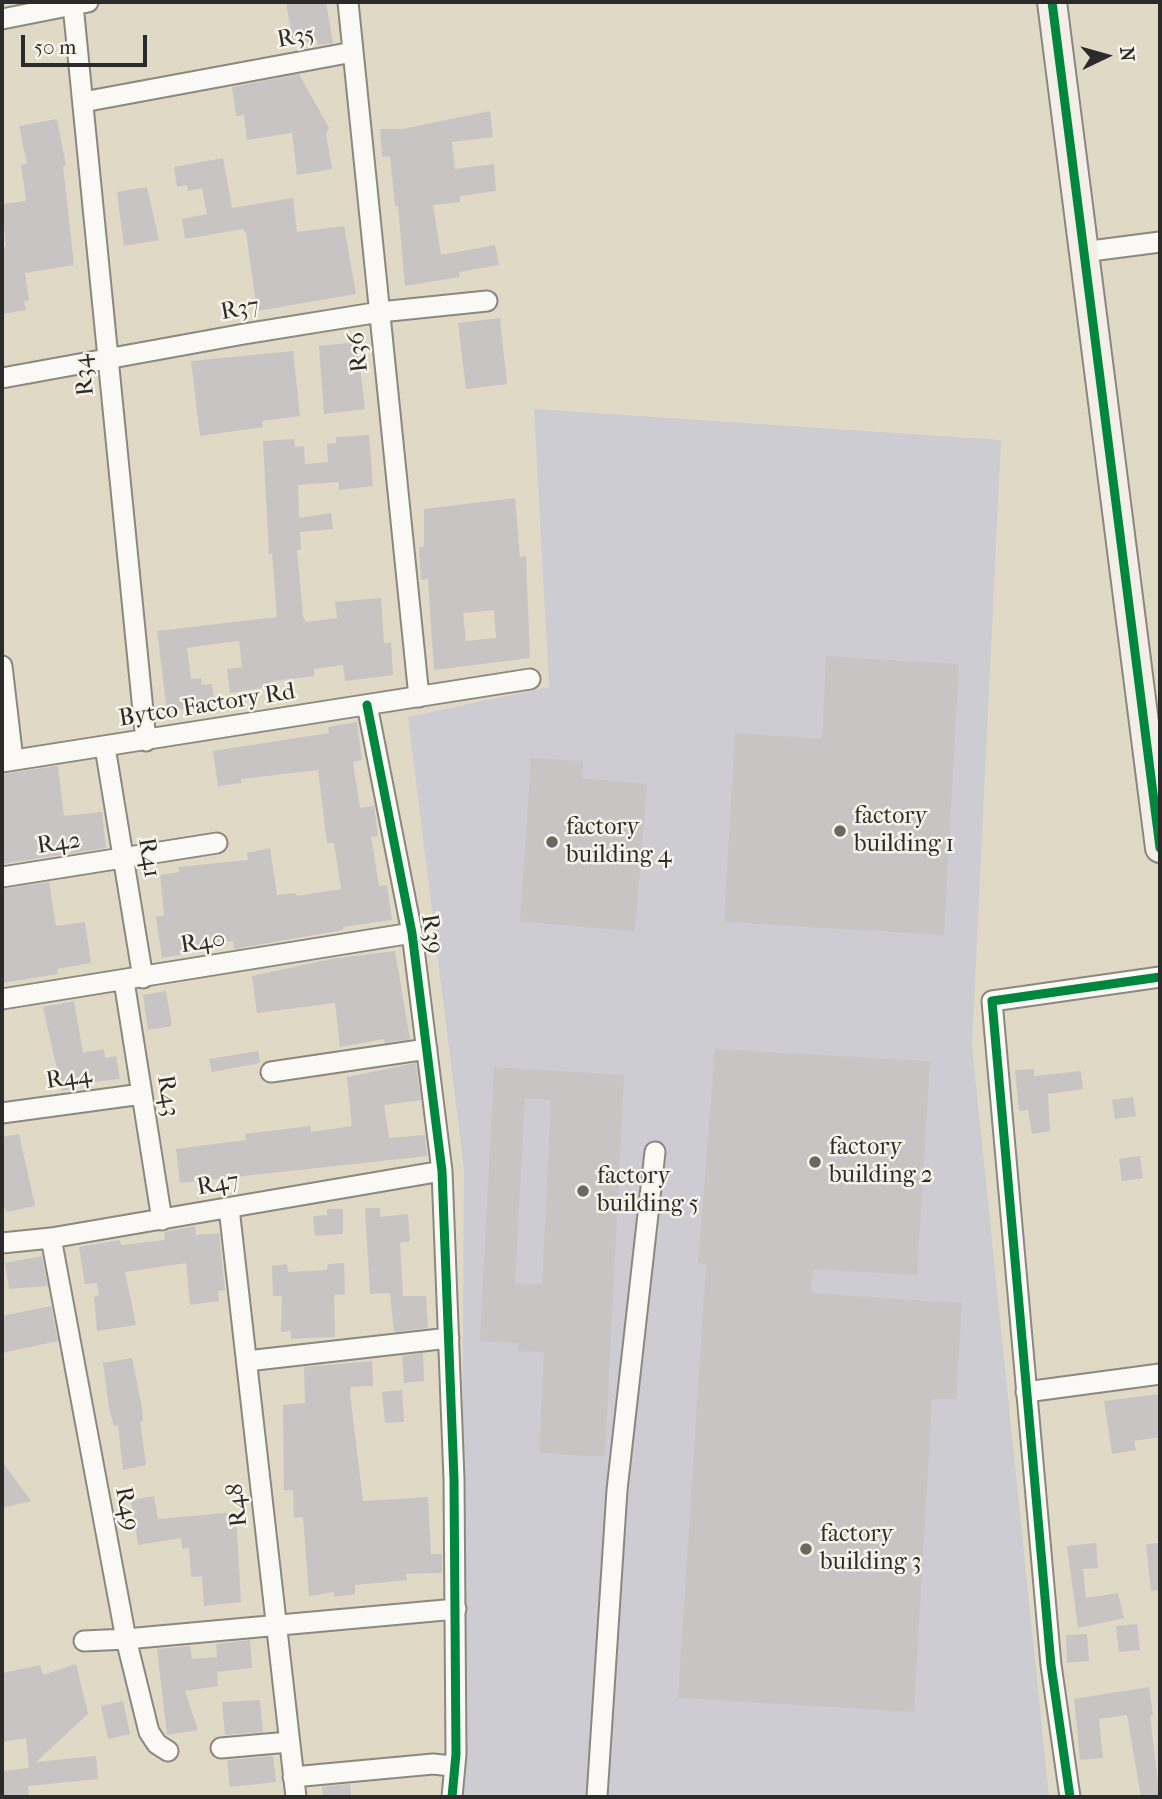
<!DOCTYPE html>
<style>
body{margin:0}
#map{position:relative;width:1162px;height:1799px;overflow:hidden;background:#e0d9c6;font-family:"IM FELL French Canon",serif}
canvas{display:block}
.frame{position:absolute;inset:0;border:4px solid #2b2b2b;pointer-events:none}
.north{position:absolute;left:1071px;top:21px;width:70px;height:70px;-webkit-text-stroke:5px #f7f3e8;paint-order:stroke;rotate:85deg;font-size:19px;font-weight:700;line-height:28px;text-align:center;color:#2b2b2b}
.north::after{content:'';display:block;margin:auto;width:24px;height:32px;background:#2b2b2b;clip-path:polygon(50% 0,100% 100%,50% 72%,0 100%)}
.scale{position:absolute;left:21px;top:35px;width:126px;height:32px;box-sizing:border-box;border:4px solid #2b2b2b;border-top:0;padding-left:9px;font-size:21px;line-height:24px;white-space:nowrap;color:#2b2b2b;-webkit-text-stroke:5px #f7f3e8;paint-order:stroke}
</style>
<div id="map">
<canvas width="1162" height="1799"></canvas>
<div class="frame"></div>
<div class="north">N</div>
<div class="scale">50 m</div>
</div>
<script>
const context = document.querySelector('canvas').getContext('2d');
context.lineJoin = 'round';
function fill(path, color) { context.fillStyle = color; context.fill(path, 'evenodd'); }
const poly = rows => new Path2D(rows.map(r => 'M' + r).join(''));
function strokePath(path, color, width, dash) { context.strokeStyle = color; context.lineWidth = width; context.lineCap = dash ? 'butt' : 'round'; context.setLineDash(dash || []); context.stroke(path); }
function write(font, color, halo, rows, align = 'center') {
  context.font = font + ' "IM FELL French Canon",serif'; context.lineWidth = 5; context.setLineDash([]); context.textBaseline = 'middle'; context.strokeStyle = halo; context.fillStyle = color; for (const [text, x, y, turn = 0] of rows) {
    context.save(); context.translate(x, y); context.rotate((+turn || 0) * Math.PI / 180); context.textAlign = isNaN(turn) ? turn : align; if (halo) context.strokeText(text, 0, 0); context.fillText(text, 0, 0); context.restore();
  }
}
fill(poly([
 [534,409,1001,440,972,1046,1049,1797,460,1797,464,1169,408,717,549,687]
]), '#cdccd3');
fill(poly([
 [286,2,326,2,333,43,318,45,317,40,293,44],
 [299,74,329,128,326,134,332,169,297,175,292,133,247,140,244,115,236,116,232,87],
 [490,111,493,137,452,142,455,169,494,164,496,191,460,196,460,202,433,205,441,255,495,245,499,265,459,272,460,277,405,286,398,206,395,206,390,156,382,157,380,129,402,129],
 [57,119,66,166,63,166,74,265,25,273,29,300,24,301,26,310,2,314,2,248,6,247,2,204,26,201,21,165,27,164,19,126],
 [223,158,232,208,293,198,297,232,344,226,356,294,257,311,246,232,243,229,185,239,182,219,207,214,202,188,188,191,187,185,177,187,174,167],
 [147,187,159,240,124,246,117,192],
 [500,318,507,384,466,389,458,323],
 [357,342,365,409,324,414,319,346],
 [293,351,300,416,262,421,263,427,200,436,191,361],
 [369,435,373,486,339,490,339,482,298,485,299,518,331,513,333,529,300,532,301,550,297,550,303,616,306,622,337,618,335,602,381,598,384,643,391,642,393,675,345,681,343,665,314,669,314,676,273,681,274,686,230,693,227,669,242,667,239,641,199,646,187,648,191,679,201,678,202,685,212,684,215,705,167,711,157,631,277,617,272,553,269,554,263,441,294,439,295,447,304,446,305,464,328,462,327,444,336,443,336,437],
 [515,498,520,557,526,556,530,658,434,670,428,579,421,580,419,547,424,547,424,509],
 [494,610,496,638,466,641,463,613],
 [826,656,959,664,944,935,724,922,735,733,822,739],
 [357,722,362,760,353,762,360,808,374,806,378,836,371,837,379,886,387,885,392,920,343,927,343,930,234,949,233,941,189,946,190,953,162,958,156,917,164,915,160,875,179,872,178,867,248,860,247,853,270,848,277,895,296,893,297,896,341,889,334,843,327,843,318,770,241,779,242,783,218,786,213,751,329,733,328,727],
 [531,758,583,761,582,778,647,784,635,931,520,922],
 [58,766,64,816,102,812,106,848,2,864,2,774],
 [49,882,56,926,85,922,91,963,57,969,58,974,2,983,2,889],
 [395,951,410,1039,385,1043,384,1039,340,1047,335,1003,257,1013,252,976,331,959],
 [166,991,172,1026,148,1030,143,995],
 [74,1001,83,1053,104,1049,105,1058,116,1056,120,1079,91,1082,91,1085,62,1091,43,1007],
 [715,1049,930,1061,917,1275,813,1269,811,1293,962,1303,956,1399,932,1399,914,1712,678,1698,706,1264,698,1263],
 [258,1051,260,1063,212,1072,209,1059],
 [416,1063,421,1100,384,1105,389,1138,425,1135,427,1156,180,1183,176,1149,246,1140,245,1134,310,1126,311,1132,352,1126,347,1077],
 [494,1067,624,1075,605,1457,539,1453,544,1352,518,1351,519,1343,480,1341],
 [525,1099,551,1100,542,1284,515,1283],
 [1034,1069,1034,1076,1081,1071,1083,1089,1048,1094,1050,1131,1032,1134,1028,1110,1019,1111,1015,1070],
 [1133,1097,1136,1116,1115,1119,1112,1100],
 [19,1134,35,1206,7,1212,2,1204,2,1137],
 [1140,1156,1143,1178,1122,1181,1119,1159],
 [365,1208,380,1208,380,1217,408,1214,410,1241,400,1243,403,1296,426,1296,428,1328,394,1332,390,1293,370,1294],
 [327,1209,343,1209,343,1234,315,1236,313,1216,327,1215],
 [195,1226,196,1235,219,1233,225,1290,218,1291,219,1301,190,1305,186,1263,125,1272,136,1325,97,1331,94,1297,99,1295,97,1283,85,1284,79,1247,120,1240,121,1245,165,1240,164,1232],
 [42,1256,48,1286,9,1289,5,1263],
 [344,1263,345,1294,334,1295,335,1337,291,1339,291,1331,281,1332,282,1296,273,1296,272,1266,287,1264,288,1272,327,1270,328,1264],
 [51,1306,58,1341,2,1353,2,1316],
 [423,1353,424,1381,404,1383,402,1356],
 [132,1358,142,1408,143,1421,140,1421,146,1465,123,1470,118,1425,114,1426,109,1408,103,1363],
 [372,1361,373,1386,351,1387,350,1393,363,1501,428,1497,431,1554,442,1554,442,1573,406,1574,407,1580,355,1585,355,1594,334,1597,334,1592,309,1596,303,1517,294,1518,293,1490,284,1490,283,1405,305,1403,304,1367],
 [402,1390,404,1422,385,1423,382,1392],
 [1160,1394,1160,1437,1134,1441,1136,1450,1112,1454,1104,1401],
 [2,1461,31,1501,2,1508],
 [154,1496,158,1519,236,1512,241,1602,204,1606,202,1576,191,1577,189,1548,182,1549,181,1538,138,1545,131,1500],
 [1096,1543,1098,1568,1083,1569,1086,1598,1118,1593,1124,1618,1078,1628,1067,1546],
 [1160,1543,1160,1590,1151,1591,1146,1544],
 [1137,1624,1140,1650,1119,1652,1116,1626],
 [1087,1634,1089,1661,1067,1663,1066,1635],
 [250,1640,252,1668,217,1672,218,1686,185,1691,198,1730,167,1735,157,1649,190,1646,192,1659,217,1657,216,1644],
 [76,1664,88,1714,36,1762,96,1756,98,1779,28,1786,29,1797,2,1797,2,1771,29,1768,26,1738,2,1742,2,1673,40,1665,43,1675],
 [1149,1687,1153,1715,1150,1716,1160,1797,1141,1797,1127,1715,1099,1719,1103,1758,1080,1760,1074,1699],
 [260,1700,263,1732,225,1735,222,1702],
 [123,1701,130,1734,108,1739,101,1706],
 [273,1756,276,1782,230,1787,227,1760],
 [350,1784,351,1797,323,1797,322,1787]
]), '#c9c4c4');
const street = poly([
 [348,2,419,697],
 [73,5,146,741],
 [2,19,88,2],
 [83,102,353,52],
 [1083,252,1160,242],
 [2,378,244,334,380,312,487,301],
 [2,666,13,760],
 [367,705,412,933,442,1171,454,1479,456,1754,452,1797],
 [105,747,143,978],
 [2,762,530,679],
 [2,877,217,843],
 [124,981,162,1220],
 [2,999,412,933],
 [271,1072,427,1049],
 [2,1113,142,1094],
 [229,1208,296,1797],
 [51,1238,126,1639,456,1609],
 [2,1243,51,1238,442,1171],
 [247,1361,449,1338],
 [1026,1392,1160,1374],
 [84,1641,126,1639,149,1732,157,1744,168,1751],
 [221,1748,289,1742],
 [293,1777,433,1764,452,1766],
 [597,1797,617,1490,655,1152],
 [1070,1797,1051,1665,992,1001,1160,977]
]);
const secondary = poly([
 [1052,2,1160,848]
]);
strokePath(street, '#8b887e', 23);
strokePath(secondary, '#8b887e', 32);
strokePath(street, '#faf9f6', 19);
strokePath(secondary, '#f3efe8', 28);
strokePath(poly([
 [1052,2,1160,848],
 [367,705,412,933,442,1171,454,1479,456,1754,452,1797],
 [1070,1797,1051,1665,992,1001,1160,977]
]), '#00873e', 9);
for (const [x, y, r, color] of [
 [840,831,7,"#6a6861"],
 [552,842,7,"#6a6861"],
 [815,1162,7,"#6a6861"],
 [583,1191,7,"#6a6861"],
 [806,1549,7,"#6a6861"]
]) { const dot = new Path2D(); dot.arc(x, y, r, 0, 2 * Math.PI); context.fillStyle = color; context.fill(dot); strokePath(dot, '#f7f3e8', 2.5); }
write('24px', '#2b2b2b', '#f7f3e8', [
 ["R35",296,38,-10],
 ["R37",240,310,-10],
 ["R36",359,352,-96],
 ["R34",85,375,-96],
 ["Bytco Factory Rd",207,706,-9],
 ["R42",59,844,-8],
 ["R41",148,858,81],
 ["R39",431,934,81],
 ["R40",203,943,-9],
 ["R44",69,1079,-8],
 ["R43",167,1096,81],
 ["R47",218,1185,-10],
 ["R48",238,1505,-96],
 ["R49",126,1509,79]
]);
write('24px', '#2b2b2b', '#f7f3e8', [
 ["factory",854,817],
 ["building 1",854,845],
 ["factory",566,828],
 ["building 4",566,856],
 ["factory",829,1148],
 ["building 2",829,1176],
 ["factory",597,1177],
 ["building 5",597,1205],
 ["factory",820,1535],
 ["building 3",820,1563]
], 'left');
</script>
